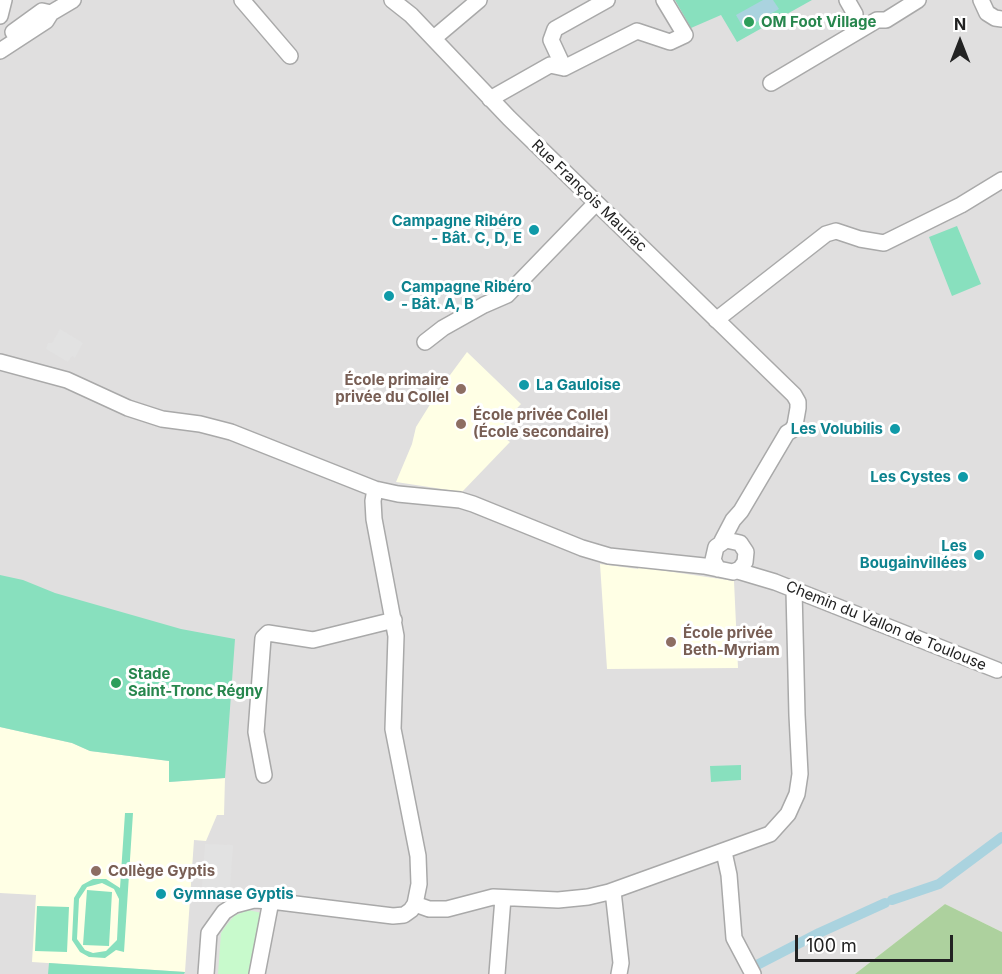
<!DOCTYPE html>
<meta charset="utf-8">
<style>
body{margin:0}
#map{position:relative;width:1002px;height:974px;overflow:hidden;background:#f2efe9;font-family:Inter,sans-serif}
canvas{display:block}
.north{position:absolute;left:930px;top:12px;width:60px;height:60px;-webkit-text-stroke:4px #fff;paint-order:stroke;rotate:0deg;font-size:16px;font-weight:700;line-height:24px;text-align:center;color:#222}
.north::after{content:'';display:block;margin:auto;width:21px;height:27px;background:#222;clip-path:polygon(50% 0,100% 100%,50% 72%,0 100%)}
.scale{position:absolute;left:795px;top:935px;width:158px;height:27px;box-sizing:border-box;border:3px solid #222;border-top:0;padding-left:8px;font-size:18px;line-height:21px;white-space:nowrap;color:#222;-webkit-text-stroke:4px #fff;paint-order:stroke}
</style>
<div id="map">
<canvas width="1002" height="974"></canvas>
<div class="north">N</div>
<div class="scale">100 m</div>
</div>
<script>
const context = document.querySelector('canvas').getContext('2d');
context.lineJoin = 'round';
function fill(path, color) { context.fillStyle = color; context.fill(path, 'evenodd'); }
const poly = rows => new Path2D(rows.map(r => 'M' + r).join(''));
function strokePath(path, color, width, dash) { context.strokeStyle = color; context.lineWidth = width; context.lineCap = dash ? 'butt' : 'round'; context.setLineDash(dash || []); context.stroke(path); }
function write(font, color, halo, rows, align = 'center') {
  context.font = font + ' Inter,sans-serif'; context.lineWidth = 6; context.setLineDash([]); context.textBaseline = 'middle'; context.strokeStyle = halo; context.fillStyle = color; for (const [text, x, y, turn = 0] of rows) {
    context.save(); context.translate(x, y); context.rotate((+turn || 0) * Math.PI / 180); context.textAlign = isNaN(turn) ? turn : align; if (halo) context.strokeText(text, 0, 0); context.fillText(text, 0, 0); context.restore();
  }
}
fill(poly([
 [0,0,1002,0,1002,932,945,904,855,974,0,974]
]), '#e0dfdf');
fill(poly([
 [467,352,521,404,504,422,506,439,510,442,462,492,396,482,412,444,416,427,439,390],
 [600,564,638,569,639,567,734,581,738,668,607,669],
 [0,727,72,743,90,751,169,761,169,782,225,778,224,815,217,815,206,841,194,840,185,972,32,962,36,895,0,893]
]), '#ffffe5');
fill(poly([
 [945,904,1002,932,1002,974,855,974]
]), '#add19e');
fill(poly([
 [248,910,262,913,254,974,218,974,221,933,225,927,234,916]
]), '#c8facc');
fill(poly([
 [675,0,812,0,737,42,721,15,691,28],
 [957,226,981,284,952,296,929,237],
 [0,575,23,580,55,593,181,629,235,639,225,778,169,782,169,761,90,751,72,743,0,727],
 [741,765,741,780,711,782,710,766],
 [125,813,133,813,124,952,116,950,105,958,89,957,80,952,72,940,74,898,82,885,93,879,106,879,120,888],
 [102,883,114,889,119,899,117,940,106,951,93,953,85,950,77,939,79,899,87,887],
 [87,890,112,892,109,946,83,945],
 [37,906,69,907,67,952,35,951],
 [49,963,185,972,184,974,48,974]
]), '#88e0be');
fill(poly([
 [60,329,83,343,75,358,72,356,68,362,46,349,48,343,52,343],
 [205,844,233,845,230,889,202,888]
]), '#e2e2e2');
fill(poly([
 [763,0,773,0,779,9,744,29,736,15]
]), '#aad3df');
strokePath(poly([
 [892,900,939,884,1002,837],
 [755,966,819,933,885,903]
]), '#aad3df', 10);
const minor = poly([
 [242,0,290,56],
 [392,0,411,15,509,118,794,395,798,402,798,408,795,425,792,430,787,433,741,511,733,520,722,541],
 [847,0,855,14],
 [981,0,987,13,995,18,1002,19],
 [0,16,4,0],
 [13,32,42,11,51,13],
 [434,38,479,0],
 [0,51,46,21,51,13,73,0],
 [564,68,551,40,555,29,607,0],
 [771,83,877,20,886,20,918,0],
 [490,99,550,65,564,68,637,31,670,42,685,35,664,0],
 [716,320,826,234,836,231,860,239,884,243,961,205,1002,180],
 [425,342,443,328,484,305,507,295,596,203],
 [0,362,67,380,128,408,162,419,200,424,231,432,375,489,398,494,460,500,473,504,582,548,609,556,704,566,733,572,740,569,745,562,746,552,740,543,726,540,716,547,713,560,718,569],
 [738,571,775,582,997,670],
 [264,775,256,732,263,638,268,633,313,640,394,620],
 [724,852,729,875,734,938,753,974],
 [613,891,621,963,619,974],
 [415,904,429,909,447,909,493,897,558,900,588,897,609,892,770,834,788,814,797,794,800,774,797,715,794,590],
 [206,974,209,933,224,912,235,905,254,900,271,901,393,916,404,915,411,910,415,904,419,884,418,856,393,729,396,636,374,519,373,501,375,489],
 [257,974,271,901],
 [497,974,503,898]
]);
strokePath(minor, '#a9a9a9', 18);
strokePath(minor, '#fff', 15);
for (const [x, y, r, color] of [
 [749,22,6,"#2e9e5b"],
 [534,230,6,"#0f9aa8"],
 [389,296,6,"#0f9aa8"],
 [524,385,6,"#0f9aa8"],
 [461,389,6,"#8d6e63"],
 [461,424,6,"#8d6e63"],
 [895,429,6,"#0f9aa8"],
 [963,477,6,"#0f9aa8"],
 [979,555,6,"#0f9aa8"],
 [671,642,6,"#8d6e63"],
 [116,683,6,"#2e9e5b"],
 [96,871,6,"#8d6e63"],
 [161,894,6,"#0f9aa8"]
]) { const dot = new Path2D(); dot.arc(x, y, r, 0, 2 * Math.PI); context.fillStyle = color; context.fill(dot); strokePath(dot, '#fff', 2); }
write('bold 15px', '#27864d', '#fff', [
 ["OM Foot Village",761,22],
 ["Stade",128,674],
 ["Saint-Tronc Régny",128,691]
], 'left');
write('15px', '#222', '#fff', [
 ["Rue François Mauriac",589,196,44],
 ["Chemin du Vallon de Toulouse",886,626,22]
]);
write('bold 15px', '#0d838f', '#fff', [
 ["Campagne Ribéro",522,221],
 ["- Bât. C, D, E",522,238],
 ["Campagne Ribéro",401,287,"left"],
 ["- Bât. A, B",401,304,"left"],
 ["La Gauloise",536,385,"left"],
 ["Les Volubilis",883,429],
 ["Les Cystes",951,477],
 ["Les",967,546],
 ["Bougainvillées",967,563],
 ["Gymnase Gyptis",173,894,"left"]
], 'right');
write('bold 15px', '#785e54', '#fff', [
 ["École primaire",449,380,"right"],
 ["privée du Collel",449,397,"right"],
 ["École privée Collel",473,415],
 ["(École secondaire)",473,432],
 ["École privée",683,633],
 ["Beth-Myriam",683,650],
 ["Collège Gyptis",108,871]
], 'left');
</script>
